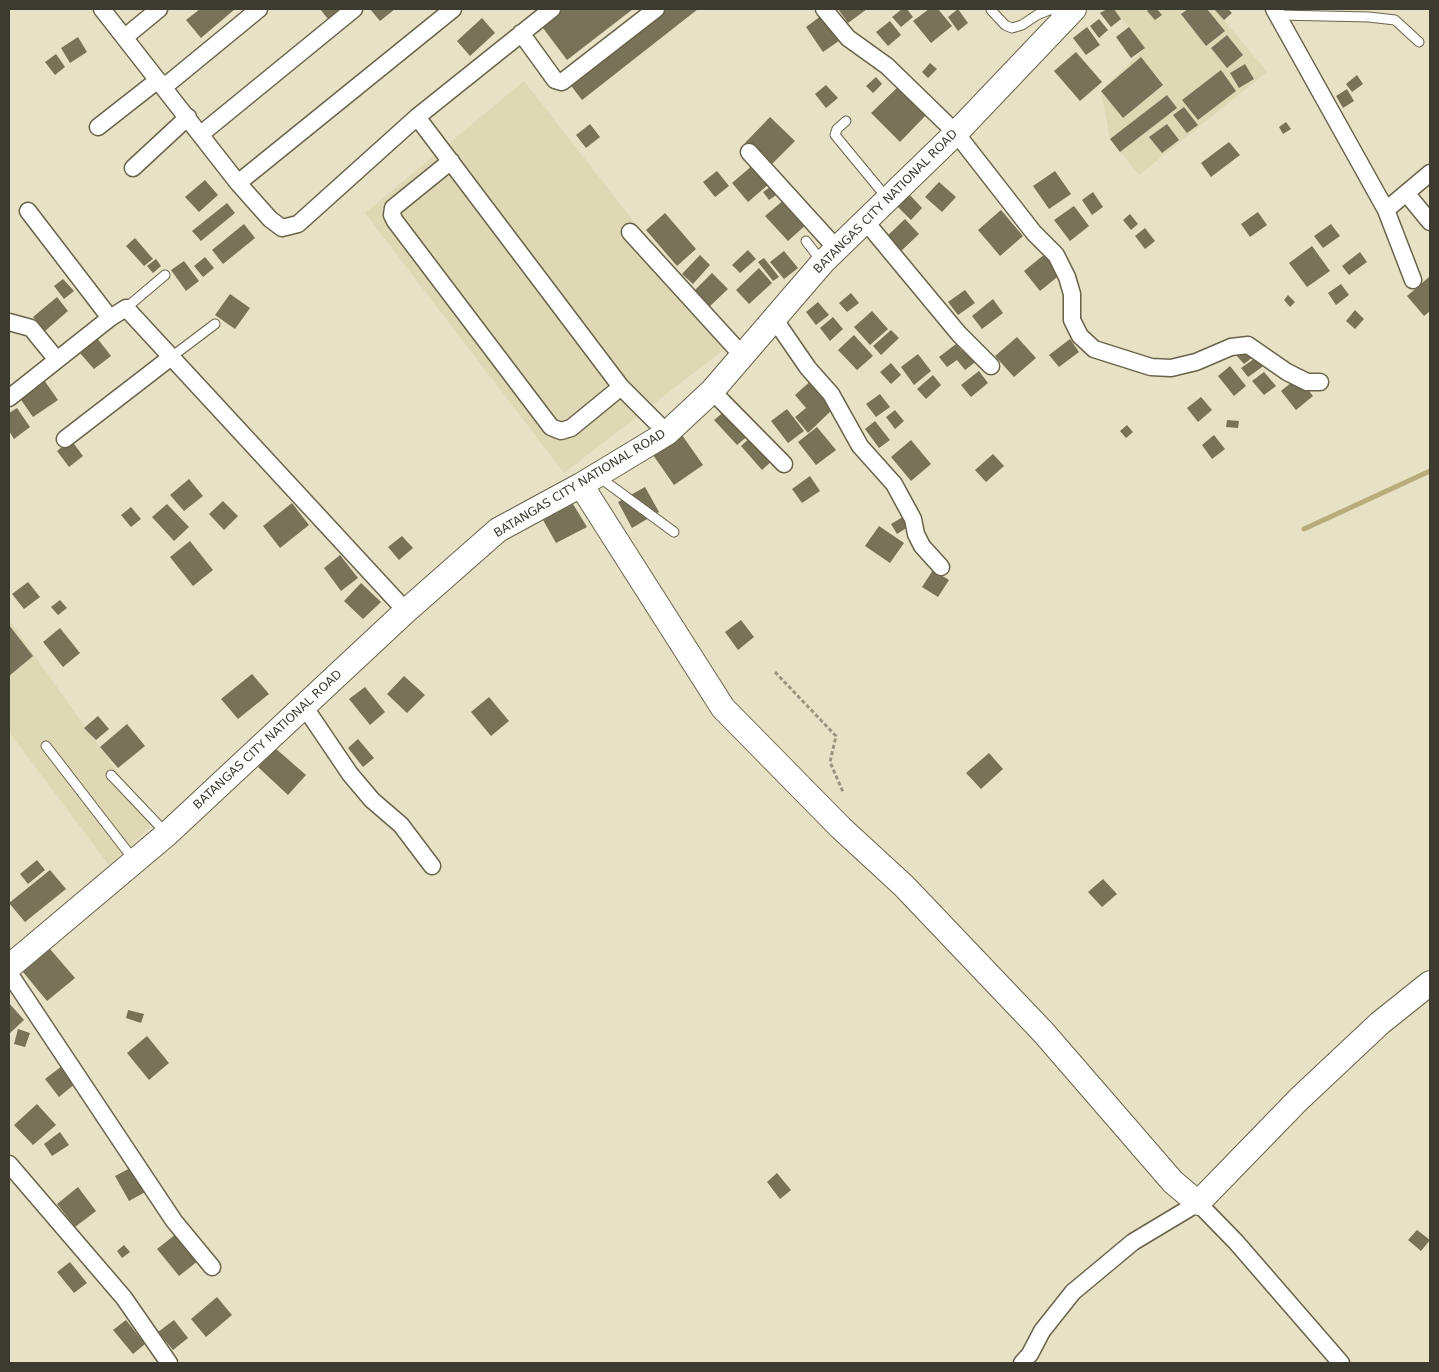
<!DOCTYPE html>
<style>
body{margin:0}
#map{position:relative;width:1439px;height:1372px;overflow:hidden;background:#e7e1c5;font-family:"DejaVu Sans",sans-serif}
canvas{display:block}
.frame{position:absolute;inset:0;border:10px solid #3d3b2f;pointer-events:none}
</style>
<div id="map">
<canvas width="1439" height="1372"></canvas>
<div class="frame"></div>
</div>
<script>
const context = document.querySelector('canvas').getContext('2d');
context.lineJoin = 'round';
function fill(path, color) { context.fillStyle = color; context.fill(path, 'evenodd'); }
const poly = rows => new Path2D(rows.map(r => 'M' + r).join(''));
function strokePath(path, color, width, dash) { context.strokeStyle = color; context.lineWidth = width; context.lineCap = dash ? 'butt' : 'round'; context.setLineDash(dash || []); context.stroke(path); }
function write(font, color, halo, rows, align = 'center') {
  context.font = font + ' "DejaVu Sans",sans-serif'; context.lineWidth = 5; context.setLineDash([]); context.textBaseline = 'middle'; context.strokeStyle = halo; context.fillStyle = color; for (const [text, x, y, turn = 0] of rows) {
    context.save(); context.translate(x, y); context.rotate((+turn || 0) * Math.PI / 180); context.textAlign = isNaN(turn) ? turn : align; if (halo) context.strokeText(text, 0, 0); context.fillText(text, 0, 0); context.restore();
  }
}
fill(poly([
 [1114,9,1215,9,1267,72,1139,175,1110,139,1101,91,1145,48],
 [524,81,730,345,564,473,365,213],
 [9,620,154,823,109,865,9,732]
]), '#dfd8b4');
strokePath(poly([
 [1304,529,1430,471]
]), '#b8ad7a', 5);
fill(poly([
 [200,9,235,9,201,38,186,20],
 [320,9,340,9,328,19],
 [370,9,395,9,380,21],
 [560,9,633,9,567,60,540,24],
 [664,9,698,9,582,100,569,83],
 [838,9,867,9,848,23],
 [902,9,907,9,913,17,901,27,892,17],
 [929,9,938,9,952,26,931,43,913,21],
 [958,9,968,23,958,31,948,17],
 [1107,9,1114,9,1121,19,1111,27,1100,13],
 [1149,9,1157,9,1162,15,1155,20,1147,11],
 [1188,9,1207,9,1225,31,1206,46,1181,14],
 [1214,9,1228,9,1232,13,1224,20],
 [825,13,843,38,823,52,806,27],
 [482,18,495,33,470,56,457,41],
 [1099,19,1108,30,1099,38,1090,26],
 [890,21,901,35,888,46,876,32],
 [1087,27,1100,45,1086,55,1073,38],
 [1129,27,1145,48,1131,58,1116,37],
 [1227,35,1243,55,1227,68,1211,48],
 [78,37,87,52,70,63,61,48],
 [1076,52,1102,82,1080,101,1054,71],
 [56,54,65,67,55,75,45,62],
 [1141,57,1163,85,1123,118,1101,91],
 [930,63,937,69,928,78,922,72],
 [1245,64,1254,79,1239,88,1230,73],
 [1221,70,1236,91,1198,120,1182,100],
 [1357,75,1363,84,1352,92,1346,84],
 [876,77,882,84,873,93,866,86],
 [901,84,929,112,900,142,871,113],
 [826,85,838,98,826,108,815,94],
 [1347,89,1354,101,1343,108,1336,96],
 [1167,95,1177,108,1120,152,1110,139],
 [1184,107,1198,125,1187,133,1173,115],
 [770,117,795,141,769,167,745,143],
 [1286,122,1291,129,1283,134,1279,127],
 [590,124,600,137,586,148,576,135],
 [1167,124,1179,140,1162,153,1149,137],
 [1229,142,1240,155,1211,177,1201,163],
 [753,165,769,184,748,202,732,183],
 [717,171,729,186,715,197,703,182],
 [1055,171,1071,194,1049,209,1033,186],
 [205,180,218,195,199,212,185,197],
 [939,182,956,197,942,212,925,197],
 [773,185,779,193,769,200,763,192],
 [1093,192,1103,207,1092,215,1082,200],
 [909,194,922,208,911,220,897,206],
 [786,198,808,223,788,241,765,216],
 [227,203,235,213,201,241,192,231],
 [1074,206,1089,226,1070,241,1054,220],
 [1001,210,1023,236,1000,256,978,230],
 [1258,212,1267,225,1250,237,1241,224],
 [665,213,696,249,677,266,646,230],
 [1130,214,1138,224,1131,230,1123,220],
 [905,219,919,234,899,253,885,238],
 [244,224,255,238,223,264,212,250],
 [1331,224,1340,236,1323,248,1314,236],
 [1145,228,1155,241,1145,249,1135,236],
 [135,238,153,259,144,266,126,246],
 [1312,246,1330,271,1307,287,1289,263],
 [748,250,756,259,740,273,732,265],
 [784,251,798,268,784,279,770,262],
 [1360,252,1367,262,1349,275,1342,266],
 [1045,254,1061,274,1040,291,1024,271],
 [700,255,710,265,693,284,682,274],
 [205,257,214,268,203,277,194,266],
 [764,258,779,277,773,281,758,262],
 [156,259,161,266,153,273,147,266],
 [184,261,199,281,186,291,171,270],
 [759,268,772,283,749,304,736,290],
 [712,273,728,289,709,307,693,292],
 [1429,277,1430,311,1424,316,1407,296],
 [63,279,74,291,64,299,54,286],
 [1341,284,1349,295,1336,305,1328,293],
 [965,290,975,303,958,315,948,302],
 [851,293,859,303,847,312,839,303],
 [230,294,250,308,235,329,215,315],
 [1288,295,1295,302,1290,307,1284,300],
 [57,297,68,311,45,331,33,317],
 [993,299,1003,313,982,329,972,316],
 [818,302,829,315,816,325,806,312],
 [1355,310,1364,319,1355,329,1346,321],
 [872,311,888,329,870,345,854,327],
 [833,317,843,329,830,341,820,328],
 [891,330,899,338,881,355,873,346],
 [854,335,873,356,857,370,838,350],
 [1017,337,1036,358,1014,377,995,356],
 [97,338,111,356,94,369,79,352],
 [1070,339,1079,352,1059,367,1049,355],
 [956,344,962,351,968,347,978,360,965,370,957,360,947,367,939,357],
 [1246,347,1253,357,1244,364,1236,355],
 [918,354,931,371,914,385,901,367],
 [1258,356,1265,365,1248,377,1241,368],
 [891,363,901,375,891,384,880,372],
 [1230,366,1246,386,1234,396,1218,376],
 [979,371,988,383,971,397,961,385],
 [1264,372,1276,386,1264,395,1252,381],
 [933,375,941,385,926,399,917,389],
 [1298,377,1313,396,1296,410,1281,391],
 [813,379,836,406,808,433,795,417,806,408,795,395],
 [44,380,58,400,33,417,19,397],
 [880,394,890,407,876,417,866,404],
 [1201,397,1212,410,1198,422,1187,408],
 [17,408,30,427,14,439,9,431,9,413],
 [787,409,804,431,788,443,771,421],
 [726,410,749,435,737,445,714,420],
 [895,410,904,421,895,429,886,417],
 [1227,420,1239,421,1238,428,1226,427],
 [875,421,890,440,879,448,865,429],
 [1127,425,1133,432,1126,438,1120,431],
 [817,427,836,450,816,465,798,442],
 [682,435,703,465,674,485,653,455],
 [753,435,774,459,762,470,741,446],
 [1214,435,1225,449,1212,459,1202,445],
 [71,440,83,456,69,467,57,451],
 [911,440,931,464,911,481,891,457],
 [993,454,1004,466,986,482,975,470],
 [810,476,820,491,802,503,792,489],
 [189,479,203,496,184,511,170,495],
 [645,487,659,512,632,528,618,502],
 [223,501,238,516,224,530,209,514],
 [292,503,309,525,280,548,263,526],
 [167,504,189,527,174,541,152,517],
 [573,504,587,527,556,543,543,520],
 [131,507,141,519,131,527,121,515],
 [906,515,911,525,897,534,891,524],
 [879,526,904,543,890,563,865,546],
 [402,536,413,548,399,560,388,547],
 [190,541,213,570,193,586,170,557],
 [340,555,358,578,341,591,324,568],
 [933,570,949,580,938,597,922,587],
 [28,582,40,597,24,609,12,594],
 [361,583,381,602,363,619,344,601],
 [60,600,67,608,58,615,51,607],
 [741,620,754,637,738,650,725,632],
 [9,625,33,656,9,676],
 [60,628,80,653,63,667,43,642],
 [252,674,269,694,238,719,221,699],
 [404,676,425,695,407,713,387,694],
 [365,687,385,712,370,725,349,699],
 [489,697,509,721,491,736,471,712],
 [98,716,109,729,96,740,84,728],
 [127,724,145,746,118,768,100,747],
 [358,739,374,758,363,767,348,748],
 [275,748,306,775,288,795,258,767],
 [989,753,1003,769,981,789,966,773],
 [37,860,45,870,28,884,20,874],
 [50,870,66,889,25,922,9,903],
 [1103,879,1117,894,1102,907,1088,892],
 [50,949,75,978,47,1001,23,972],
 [9,1003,24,1020,9,1034],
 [128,1010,144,1014,141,1023,126,1018],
 [18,1029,30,1033,25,1047,14,1044],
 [147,1036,169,1063,149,1080,127,1053],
 [62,1066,76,1083,59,1097,45,1079],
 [37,1104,56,1125,33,1145,14,1125],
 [60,1132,69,1145,52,1156,44,1144],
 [136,1165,149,1190,129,1201,115,1176],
 [777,1173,791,1190,780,1199,767,1182],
 [78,1187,96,1211,75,1227,57,1204],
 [1417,1230,1430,1240,1421,1251,1408,1240],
 [176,1234,198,1261,179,1276,157,1249],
 [124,1245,130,1252,122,1258,117,1251],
 [70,1262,87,1283,74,1293,57,1272],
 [217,1297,232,1315,206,1337,191,1319],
 [126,1320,145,1344,133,1354,113,1330],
 [174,1320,188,1338,173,1350,158,1332]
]), '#787259');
const lane = poly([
 [991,10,1005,25,1012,28,1022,25,1037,15,1049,10,1057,10,1066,14],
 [1278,15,1369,17,1395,20,1419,42],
 [846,121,837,129,835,135,887,198],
 [806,241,822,262],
 [126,308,165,275],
 [170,358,215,324],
 [599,477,674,532],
 [46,746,134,860],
 [111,775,166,833]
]);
const street = poly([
 [102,9,238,183,270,219,282,228,298,224,417,117,552,9],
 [824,9,848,38,887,66,956,133,1034,233,1056,255,1067,277,1072,294,1072,320,1080,336,1094,349,1151,367,1171,368,1196,362,1231,347,1248,345,1287,372,1307,382,1320,382],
 [1274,9,1386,210,1430,173],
 [521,33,555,80,562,82,656,9],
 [125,37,159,9],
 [164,87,259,9],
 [417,117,621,387,667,433],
 [98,127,158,80],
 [201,134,354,9],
 [749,152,837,249],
 [451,161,393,208,392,215,395,221,551,427,561,431,571,428,621,387],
 [133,168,188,117],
 [238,183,453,9],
 [1407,194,1430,222],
 [1386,210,1413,280],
 [28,211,110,318],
 [866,222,959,334,991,366],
 [630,232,742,355],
 [775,320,808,368,831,394,860,446,894,484,913,519,916,534,922,546,941,567],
 [9,322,31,328,57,360],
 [712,391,784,464],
 [9,398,110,318,126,308,406,611],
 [65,439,170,358],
 [304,706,350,774,372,800,401,825,432,866],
 [9,973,174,1221,212,1267],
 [9,1164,124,1298,169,1363],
 [1022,1363,1030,1354,1042,1331,1073,1292,1133,1242,1198,1203,1236,1242,1341,1363]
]);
const secondary = poly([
 [581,485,723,708,841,828,904,886,1044,1033,1173,1182,1198,1203,1299,1099,1380,1023,1430,983],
 [9,967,167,834,406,611,498,530,581,485,667,433,712,391,823,262,956,133,1074,9]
]);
strokePath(lane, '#69634a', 11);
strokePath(street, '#69634a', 19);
strokePath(secondary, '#69634a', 26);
strokePath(poly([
 [775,672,836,736,830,762,843,792]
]), '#999580', 3, [4, 2.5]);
strokePath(lane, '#fff', 9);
strokePath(street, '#fff', 16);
strokePath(secondary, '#fff', 24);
write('12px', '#3d3b2f', '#fff', [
 ["BATANGAS CITY NATIONAL ROAD",886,202,-45],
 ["BATANGAS CITY NATIONAL ROAD",580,484,-31],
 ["BATANGAS CITY NATIONAL ROAD",268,740,-43]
]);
</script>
